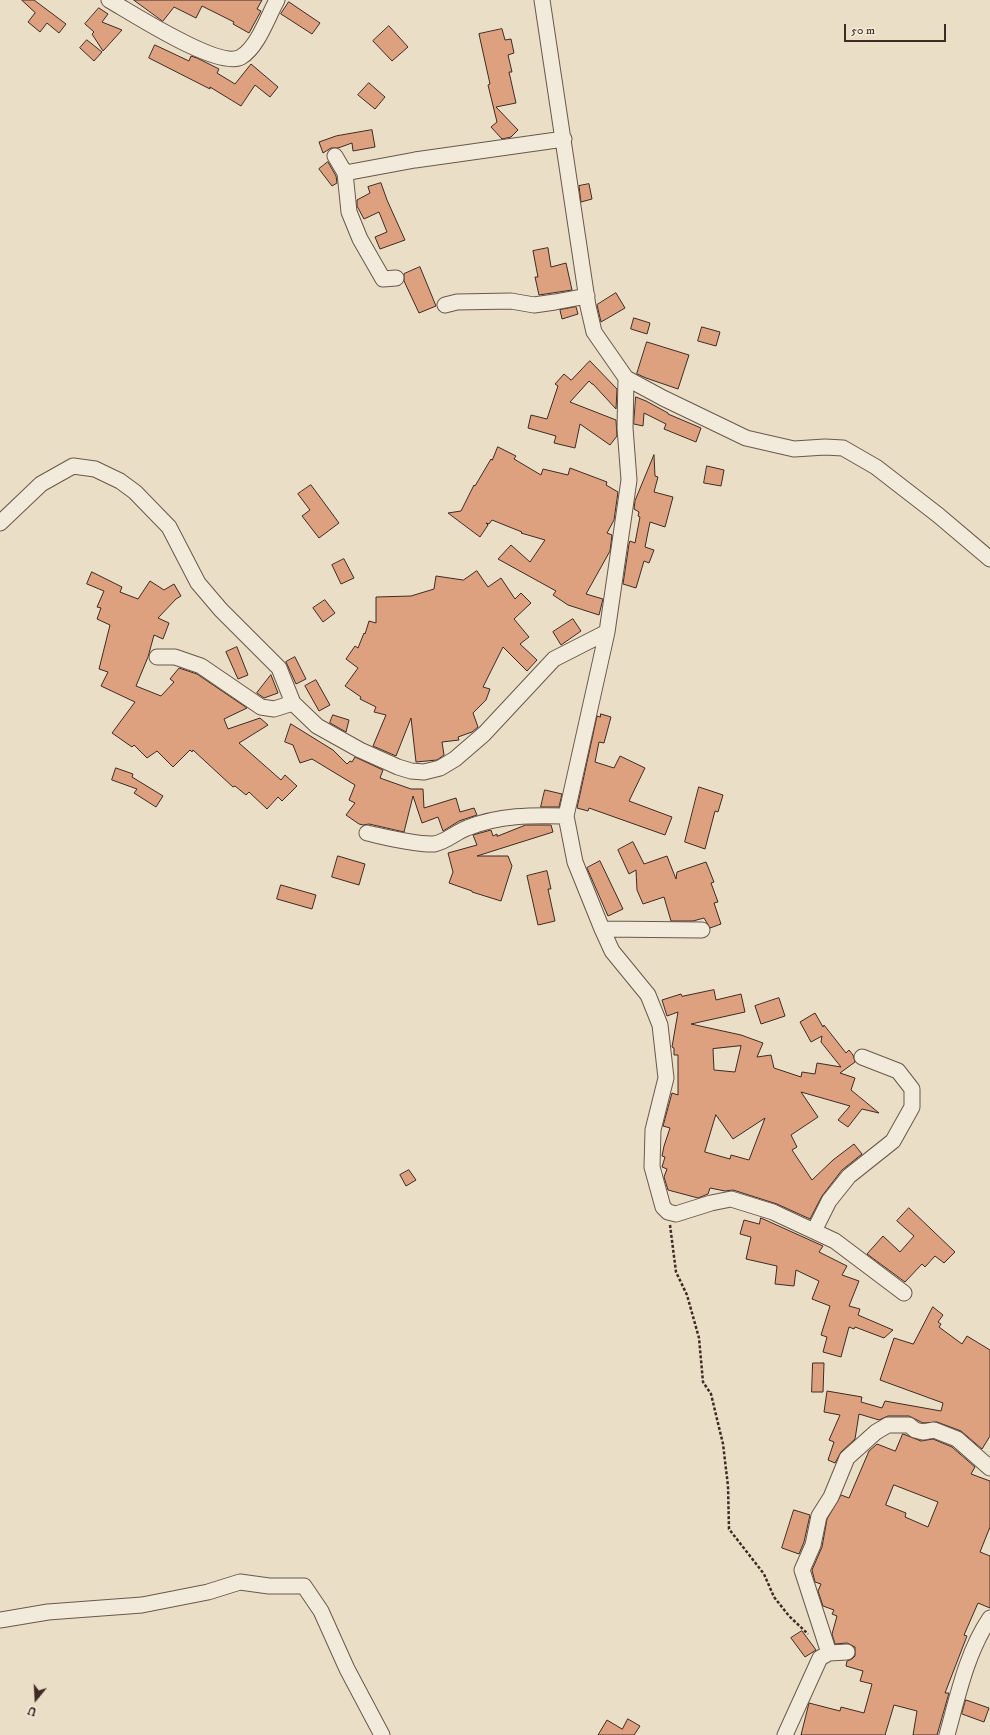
<!DOCTYPE html>
<style>
body{margin:0}
#map{position:relative;width:990px;height:1735px;overflow:hidden;background:#ebdec6;font-family:"IM FELL DW Pica",serif}
canvas{display:block}
.north{position:absolute;left:16px;top:1679px;width:40px;height:40px;-webkit-text-stroke:3px #f2eada;paint-order:stroke;rotate:198deg;font-size:11px;font-weight:700;line-height:16px;text-align:center;color:#3e2b24}
.north::after{content:'';display:block;margin:auto;width:14px;height:18px;background:#3e2b24;clip-path:polygon(50% 0,100% 100%,50% 72%,0 100%)}
.scale{position:absolute;left:844px;top:24px;width:102px;height:18px;box-sizing:border-box;border:2px solid #3e2b24;border-top:0;padding-left:5px;font-size:12px;line-height:14px;white-space:nowrap;color:#3e2b24;-webkit-text-stroke:3px #f2eada;paint-order:stroke}
</style>
<div id="map">
<canvas width="990" height="1735"></canvas>
<div class="north">U</div>
<div class="scale">50 m</div>
</div>
<script>
const context = document.querySelector('canvas').getContext('2d');
context.lineJoin = 'round';
function fill(path, color) { context.fillStyle = color; context.fill(path, 'evenodd'); }
function strokePath(path, color, width, dash) { context.strokeStyle = color; context.lineWidth = width; context.lineCap = dash ? 'butt' : 'round'; context.setLineDash(dash || []); context.stroke(path); }
const building = new Path2D(`
 M 22,0 L 34,0 L 66,24 L 59,33 L 47,23 L 40,32 L 28,22 L 35,13 Z
 M 134,0 L 262,0 L 257,9 L 261,11 L 249,33 L 233,24 L 234,22 L 202,6 L 196,18 L 174,7 L 163,21 Z
 M 289,2 L 320,23 L 312,34 L 281,14 Z
 M 99,8 L 108,14 L 102,22 L 122,30 L 103,51 L 92,34 L 94,32 L 85,24 Z
 M 389,26 L 408,47 L 392,61 L 373,41 Z
 M 502,29 L 505,40 L 511,39 L 514,53 L 508,55 L 512,72 L 509,72 L 516,103 L 496,107 L 518,130 L 511,137 L 502,139 L 491,127 L 497,122 L 488,85 L 490,84 L 479,34 Z
 M 87,40 L 102,52 L 94,61 L 80,48 Z
 M 155,45 L 189,61 L 191,56 L 197,58 L 219,69 L 217,73 L 235,84 L 251,64 L 278,87 L 270,97 L 255,85 L 241,106 L 210,87 L 210,89 L 149,58 Z
 M 369,83 L 385,97 L 375,109 L 358,95 Z
 M 372,130 L 375,147 L 353,151 L 352,143 L 338,148 L 331,148 L 323,153 L 319,142 L 336,136 Z
 M 328,162 L 336,176 L 337,183 L 332,186 L 319,169 Z
 M 381,183 L 387,200 L 405,240 L 380,249 L 375,237 L 387,232 L 379,212 L 364,219 L 357,206 L 357,200 L 370,193 L 368,187 Z
 M 589,184 L 592,199 L 581,202 L 579,186 Z
 M 548,248 L 551,267 L 566,263 L 572,290 L 539,295 L 535,277 L 538,277 L 533,251 Z
 M 420,267 L 436,306 L 419,313 L 404,281 L 404,274 Z
 M 616,293 L 625,308 L 601,322 L 597,305 Z
 M 576,307 L 578,314 L 562,319 L 560,310 Z
 M 634,318 L 650,323 L 647,334 L 631,329 Z
 M 702,327 L 720,332 L 716,346 L 698,341 Z
 M 647,342 L 689,355 L 678,389 L 646,378 L 637,374 Z
 M 590,361 L 617,389 L 616,409 L 593,384 L 592,384 L 589,381 L 570,402 L 616,420 L 617,436 L 610,445 L 580,424 L 575,448 L 554,443 L 556,436 L 528,428 L 531,415 L 547,419 L 558,386 L 555,384 L 564,374 L 571,380 Z
 M 636,397 L 646,401 L 668,413 L 668,414 L 701,428 L 696,442 L 664,429 L 666,424 L 644,413 L 643,426 L 634,424 Z
 M 498,447 L 516,456 L 514,459 L 541,475 L 543,469 L 568,475 L 570,468 L 607,482 L 606,485 L 618,492 L 614,520 L 607,533 L 612,535 L 610,551 L 586,594 L 603,599 L 599,615 L 568,605 L 553,595 L 556,591 L 498,559 L 511,545 L 530,562 L 545,540 L 521,533 L 522,532 L 492,520 L 489,524 L 486,523 L 488,525 L 480,537 L 448,513 L 461,511 L 474,485 L 475,486 L 491,459 L 492,460 Z
 M 654,455 L 655,476 L 658,477 L 654,492 L 673,497 L 665,527 L 650,522 L 645,547 L 654,550 L 649,563 L 644,561 L 636,588 L 623,584 L 629,544 L 630,541 L 635,543 L 640,517 L 638,516 L 639,512 L 634,509 L 635,501 Z
 M 707,466 L 724,470 L 721,486 L 704,483 Z
 M 311,485 L 339,523 L 319,538 L 302,516 L 310,510 L 298,494 Z
 M 344,559 L 354,578 L 341,584 L 332,565 Z
 M 477,571 L 488,587 L 501,578 L 515,599 L 521,593 L 531,603 L 514,619 L 529,637 L 520,644 L 537,660 L 527,671 L 503,647 L 483,687 L 490,689 L 486,700 L 473,713 L 478,727 L 472,732 L 458,737 L 459,740 L 442,742 L 444,755 L 437,760 L 416,762 L 411,718 L 396,756 L 373,746 L 386,715 L 374,712 L 376,707 L 360,699 L 361,697 L 345,686 L 358,668 L 346,659 L 355,646 L 358,648 L 364,633 L 365,634 L 369,621 L 376,623 L 376,597 L 411,596 L 434,589 L 436,576 L 463,580 Z
 M 92,572 L 122,587 L 120,592 L 138,599 L 150,581 L 164,590 L 174,584 L 181,596 L 176,599 L 158,618 L 169,623 L 163,639 L 154,635 L 148,657 L 136,686 L 161,696 L 174,682 L 170,679 L 179,668 L 197,674 L 247,708 L 224,719 L 228,729 L 260,718 L 268,725 L 239,743 L 281,780 L 285,775 L 297,786 L 282,801 L 278,797 L 267,809 L 249,792 L 246,795 L 235,786 L 233,787 L 193,750 L 192,752 L 190,750 L 173,767 L 157,751 L 147,758 L 134,745 L 132,747 L 112,733 L 135,702 L 101,686 L 108,672 L 99,669 L 110,625 L 97,619 L 101,608 L 97,607 L 104,591 L 87,584 Z
 M 325,600 L 335,613 L 323,622 L 313,608 Z
 M 573,619 L 581,631 L 561,645 L 553,632 Z
 M 237,647 L 248,675 L 238,679 L 226,652 Z
 M 295,657 L 306,679 L 296,684 L 286,662 Z
 M 271,675 L 278,693 L 264,698 L 257,693 Z
 M 316,680 L 330,705 L 319,711 L 305,686 Z
 M 601,714 L 611,717 L 604,743 L 599,742 L 595,762 L 614,768 L 620,756 L 645,768 L 629,801 L 672,817 L 665,835 L 589,808 L 588,811 L 577,808 L 597,716 L 600,717 Z
 M 333,715 L 349,720 L 346,732 L 330,723 Z
 M 291,724 L 333,750 L 347,764 L 350,761 L 352,762 L 355,757 L 383,770 L 380,778 L 411,789 L 423,789 L 424,808 L 456,798 L 460,812 L 474,808 L 477,815 L 459,821 L 443,831 L 438,817 L 422,823 L 413,796 L 404,832 L 369,824 L 363,825 L 359,824 L 346,815 L 355,803 L 349,800 L 355,785 L 312,759 L 300,763 L 293,745 L 285,742 Z
 M 116,768 L 133,774 L 132,777 L 163,796 L 156,807 L 134,793 L 137,789 L 112,780 Z
 M 699,787 L 723,795 L 718,812 L 715,811 L 705,849 L 685,842 Z
 M 545,790 L 562,794 L 559,807 L 541,807 Z
 M 526,825 L 551,825 L 553,832 L 477,856 L 508,856 L 512,866 L 501,901 L 472,892 L 472,891 L 449,883 L 453,872 L 448,853 L 477,845 L 473,835 L 491,830 L 493,836 L 497,834 L 497,836 Z
 M 633,842 L 644,864 L 667,856 L 676,879 L 677,872 L 706,862 L 714,882 L 711,883 L 718,902 L 714,903 L 721,924 L 710,928 L 704,918 L 693,921 L 671,921 L 664,897 L 643,904 L 637,890 L 636,870 L 629,874 L 618,850 Z
 M 338,856 L 365,864 L 359,885 L 332,877 Z
 M 600,861 L 623,909 L 608,916 L 587,868 Z
 M 547,871 L 551,889 L 548,889 L 555,921 L 538,925 L 527,876 Z
 M 281,885 L 316,895 L 312,909 L 277,899 Z
 M 714,990 L 716,1000 L 741,994 L 745,1012 L 691,1024 L 741,1035 L 763,1043 L 757,1057 L 771,1055 L 774,1068 L 801,1077 L 802,1072 L 815,1074 L 817,1063 L 841,1067 L 821,1042 L 822,1036 L 811,1042 L 800,1022 L 815,1013 L 823,1027 L 824,1025 L 846,1053 L 849,1050 L 853,1055 L 855,1062 L 840,1073 L 855,1078 L 851,1090 L 879,1113 L 862,1109 L 848,1127 L 838,1120 L 850,1106 L 801,1092 L 818,1117 L 791,1135 L 797,1147 L 792,1150 L 812,1180 L 833,1160 L 854,1144 L 862,1154 L 842,1170 L 822,1196 L 810,1219 L 777,1204 L 733,1190 L 725,1191 L 710,1188 L 708,1194 L 698,1198 L 668,1190 L 664,1177 L 667,1169 L 662,1167 L 665,1157 L 662,1156 L 664,1146 L 670,1128 L 663,1126 L 672,1093 L 678,1095 L 678,1055 L 674,1055 L 674,1048 L 672,1047 L 678,1012 L 667,1016 L 662,1000 L 681,994 L 682,996 ZM 741,1046 L 735,1072 L 714,1070 L 713,1049 ZM 716,1115 L 733,1139 L 765,1118 L 749,1160 L 731,1155 L 730,1159 L 705,1152 Z
 M 779,998 L 785,1016 L 761,1024 L 755,1006 Z
 M 409,1170 L 416,1180 L 406,1186 L 400,1175 Z
 M 909,1208 L 955,1252 L 944,1263 L 935,1256 L 925,1267 L 922,1264 L 905,1282 L 867,1254 L 883,1236 L 900,1252 L 914,1236 L 897,1221 Z
 M 761,1218 L 823,1246 L 819,1252 L 847,1266 L 842,1275 L 859,1281 L 849,1306 L 860,1309 L 858,1315 L 893,1330 L 884,1338 L 855,1327 L 854,1329 L 849,1327 L 841,1357 L 823,1352 L 827,1337 L 821,1335 L 830,1306 L 812,1299 L 819,1281 L 796,1270 L 794,1286 L 775,1284 L 777,1266 L 746,1259 L 751,1237 L 740,1234 L 744,1220 L 759,1224 Z
 M 933,1307 L 943,1315 L 938,1322 L 941,1324 L 939,1327 L 962,1344 L 967,1336 L 990,1350 L 990,1436 L 982,1449 L 961,1431 L 937,1422 L 923,1423 L 909,1416 L 888,1416 L 879,1420 L 859,1414 L 855,1439 L 841,1452 L 835,1463 L 828,1460 L 834,1442 L 829,1440 L 840,1415 L 824,1412 L 827,1391 L 862,1397 L 861,1402 L 882,1408 L 885,1401 L 941,1411 L 943,1403 L 880,1380 L 894,1338 L 913,1344 Z
 M 813,1363 L 824,1363 L 823,1392 L 812,1392 Z
 M 903,1434 L 921,1441 L 933,1439 L 952,1447 L 975,1467 L 971,1474 L 990,1481 L 990,1527 L 980,1552 L 990,1556 L 990,1608 L 978,1603 L 964,1635 L 967,1636 L 945,1693 L 949,1693 L 937,1735 L 913,1735 L 917,1711 L 894,1705 L 885,1735 L 801,1735 L 809,1703 L 840,1711 L 841,1707 L 864,1713 L 872,1684 L 860,1681 L 863,1671 L 846,1666 L 847,1661 L 852,1659 L 855,1656 L 855,1647 L 847,1643 L 835,1644 L 832,1634 L 837,1616 L 832,1614 L 834,1610 L 823,1606 L 818,1591 L 821,1584 L 815,1582 L 812,1570 L 822,1547 L 827,1519 L 841,1495 L 849,1498 L 869,1451 L 877,1444 L 895,1451 ZM 894,1485 L 938,1502 L 928,1527 L 905,1517 L 906,1513 L 886,1505 Z
 M 794,1510 L 810,1515 L 804,1542 L 799,1554 L 782,1548 Z
 M 802,1631 L 816,1650 L 805,1657 L 791,1638 Z
 M 966,1700 L 989,1708 L 984,1722 L 962,1714 Z
 M 628,1719 L 640,1726 L 634,1735 L 598,1735 L 607,1720 L 622,1729 Z`);
fill(building, '#dda17f');
strokePath(building, '#3e2b24', 1);
const minor = new Path2D(`
 M 109,0 C 132,13 219,70 241,57 C 258,47 268,16 277,0
 M 542,0 L 588,306 L 594,332 L 626,378 L 663,398 L 746,438 L 794,449 L 825,447 L 843,448 L 876,467 L 938,515 L 990,559
 M 335,156 L 345,173 L 349,212 L 360,239 L 383,279 L 396,278
 M 345,173 L 415,160 L 564,139
 M 445,305 L 457,302 L 511,301 L 534,305 L 555,302 L 587,296
 M 0,523 L 41,484 L 73,466 L 95,469 L 120,481 L 135,492 L 169,527 L 198,583 L 221,610 L 279,668 L 293,703 L 317,726 L 360,750 L 398,767 L 411,771 L 424,772 L 440,768 L 455,759 L 484,734 L 554,659 L 607,632 L 629,480 L 625,428 L 626,378
 M 607,632 L 566,816 L 575,862 L 602,929 L 612,951 L 648,995 L 660,1025 L 666,1078 L 653,1130 L 652,1167 L 663,1207 L 668,1212 L 676,1214 L 711,1203 L 731,1199 L 773,1212 L 835,1241 L 904,1293
 M 157,657 L 175,657 L 201,666 L 261,707 L 274,709 L 293,703
 M 367,833 C 385,837 415,845 434,844 C 446,842 456,832 467,828 C 499,815 532,815 566,816
 M 602,929 L 702,930
 M 814,1231 L 829,1201 L 849,1176 L 893,1141 L 912,1107 L 912,1089 L 898,1071 L 862,1057
 M 0,1620 L 48,1612 L 142,1605 L 208,1592 L 240,1582 L 269,1586 L 304,1586 L 321,1611 L 347,1669 L 382,1735
 M 829,1653 L 802,1570 L 813,1545 L 819,1516 L 831,1497 L 847,1458 L 876,1432 L 888,1425 L 909,1425 L 915,1430 L 923,1432 L 934,1430 L 957,1439 L 990,1468
 M 785,1735 L 820,1658 L 829,1653 L 847,1652
 M 947,1735 C 958,1695 967,1652 990,1618`);
strokePath(minor, '#69584c', 17);
strokePath(new Path2D(`
 M 670,1225 L 676,1272 L 687,1295 L 699,1338 L 703,1382 L 711,1394 L 723,1444 L 728,1486 L 729,1529 L 764,1574 L 774,1597 L 789,1616 L 808,1634`), '#3e2b24', 2.5, [3, 2]);
strokePath(minor, '#f2eada', 15);
</script>
